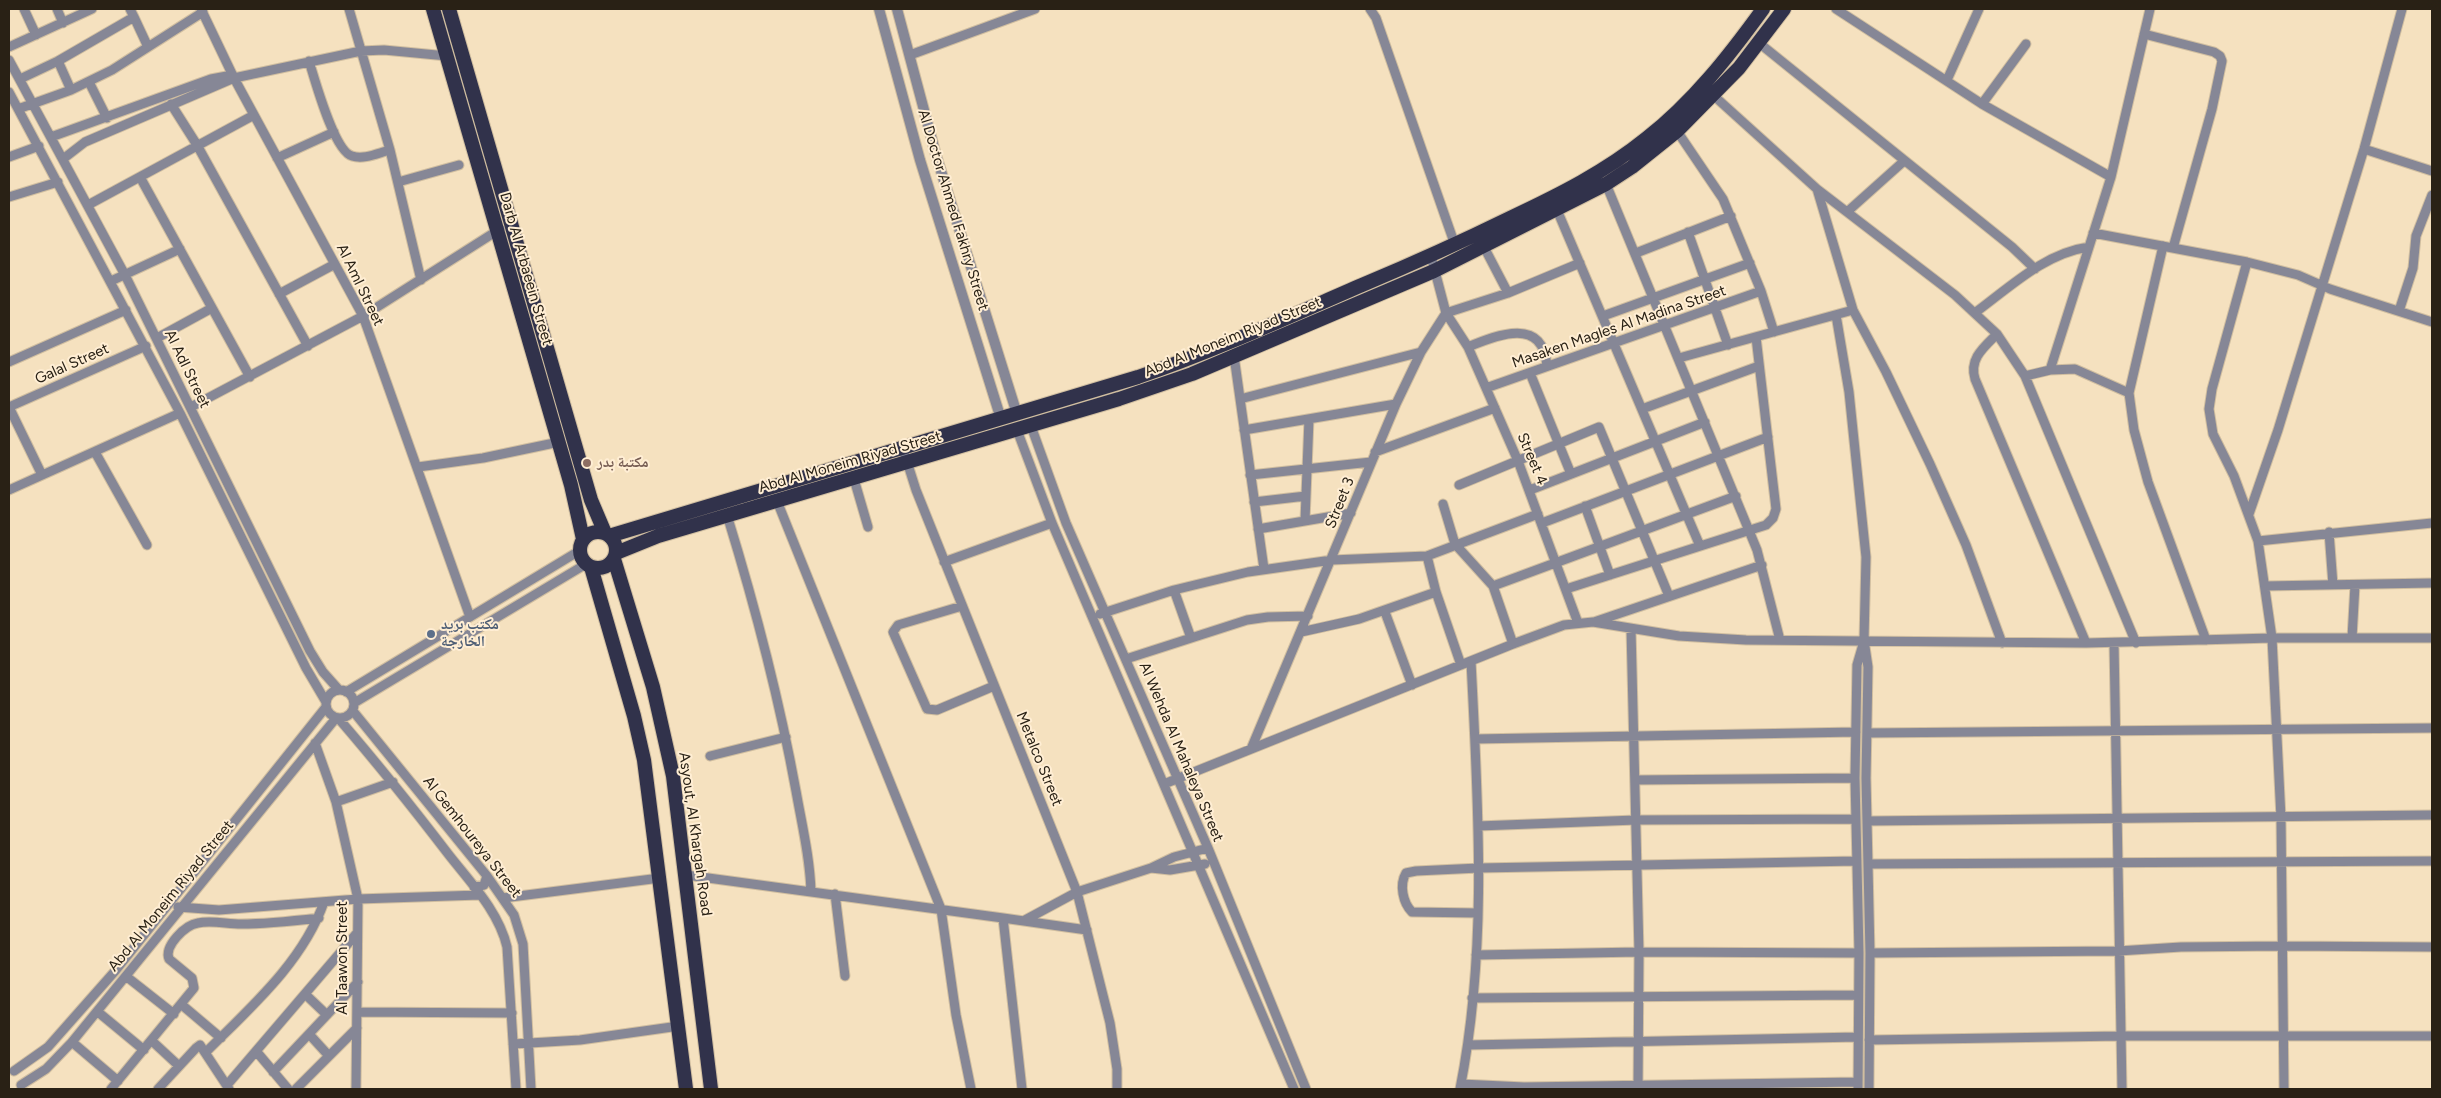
<!DOCTYPE html>
<meta charset="utf-8">
<style>
body{margin:0}
#map{position:relative;width:2441px;height:1098px;overflow:hidden;background:#f5e1bf;font-family:Figtree,sans-serif}
canvas{display:block}
.frame{position:absolute;inset:0;border:10px solid #292115;pointer-events:none}
</style>
<div id="map">
<canvas width="2441" height="1098"></canvas>
<div class="frame"></div>
</div>
<script>
const context = document.querySelector('canvas').getContext('2d');
context.lineJoin = 'round';
function strokePath(path, color, width, dash) { context.strokeStyle = color; context.lineWidth = width; context.lineCap = dash ? 'butt' : 'round'; context.setLineDash(dash || []); context.stroke(path); }
function write(font, color, halo, rows, align = 'center') {
  context.font = font + ' Figtree,"Noto Naskh Arabic",sans-serif'; context.lineWidth = 4; context.setLineDash([]); context.textBaseline = 'middle'; context.strokeStyle = halo; context.fillStyle = color; for (const [text, x, y, turn = 0] of rows) {
    context.save(); context.translate(x, y); context.rotate((+turn || 0) * Math.PI / 180); context.textAlign = isNaN(turn) ? turn : align; if (halo) context.strokeText(text, 0, 0); context.fillText(text, 0, 0); context.restore();
  }
}
const minor = new Path2D(`
 M 24,9 L 36,35
 M 57,9 L 63,23
 M 201,9 L 234,78 L 363,316 L 470,617
 M 349,9 L 390,150 L 421,280
 M 1370,9 L 1376,18 L 1455,245
 M 1836,9 L 1982,104 L 2111,177
 M 134,17 L 148,47
 M 2144,34 L 2214,52 L 2220,56 L 2222,61 L 2212,109 L 2173,248
 M 1759,43 L 2012,247 L 2035,269
 M 9,47 L 92,9
 M 910,55 L 1035,9
 M 9,60 L 125,275 L 310,651 L 323,672 L 339,690
 M 58,61 L 71,90
 M 309,61 C 315,80 334,151 352,156 C 364,160 378,153 390,150
 M 20,79 L 58,61 L 134,17 L 130,9
 M 1947,80 L 1979,9
 M 89,82 L 107,118
 M 9,92 L 180,413 L 306,668 L 326,702
 M 1713,95 L 1817,189 L 1955,295 L 1997,334 L 2025,376 L 2136,643
 M 171,104 L 197,145 L 308,346
 M 1982,104 L 2026,44
 M 18,109 L 71,90 L 112,70 L 203,12
 M 1677,131 L 1723,199 L 1761,291 L 1774,332
 M 51,137 L 211,79 L 227,76 L 234,78
 M 2364,149 L 2432,171
 M 9,157 L 39,146
 M 277,158 L 334,132
 M 63,159 L 85,142 L 234,78 L 361,51 L 384,50 L 447,56
 M 140,177 L 250,377
 M 398,182 L 459,165
 M 1606,184 L 1757,550 L 1780,640
 M 1817,189 L 1853,310 L 1886,372 L 1930,464 L 1966,545 L 2002,643
 M 9,197 L 58,182
 M 88,205 L 254,115
 M 1557,210 L 1700,546
 M 1847,212 L 1904,161
 M 1688,232 L 1728,345
 M 2093,233 L 2247,262 L 2298,275 L 2330,289 L 2432,322
 M 1484,247 L 1508,293
 M 1636,253 L 1731,216
 M 2247,262 L 2212,389 L 2209,409 L 2213,434 L 2234,476 L 2258,541 L 2272,638 L 2281,818 L 2284,1089
 M 111,281 L 180,249
 M 279,294 L 335,264
 M 2399,311 L 2413,268 L 2416,236 L 2432,195
 M 1976,312 C 2010,287 2045,253 2089,247 L 2111,177 L 2150,9
 M 1836,315 L 1849,392 L 1866,557 L 1864,640 L 1868,667 L 1866,778 L 1870,953 L 1869,1089
 M 1603,316 L 1750,263
 M 1997,334 C 1983,348 1969,359 1975,379 L 2086,643
 M 157,338 L 212,308
 M 1468,347 C 1499,334 1543,317 1547,366
 M 1234,356 L 1264,569
 M 1679,358 L 1853,310
 M 9,362 L 126,310
 M 2050,370 L 2089,247
 M 1530,373 L 1571,474
 M 2025,376 L 2050,370 L 2075,369 L 2129,393 L 2134,430 L 2148,482 L 2206,640
 M 1486,388 L 1761,291
 M 2129,393 L 2163,246
 M 1240,399 L 1421,352
 M 9,407 L 146,346
 M 9,407 L 42,475
 M 191,407 L 363,316 L 500,229
 M 1642,409 L 1759,366
 M 1031,426 L 1066,523 L 1208,848 L 1306,1089
 M 1017,430 L 1052,523 L 1294,1089
 M 1244,430 L 1396,404
 M 903,449 L 916,490 L 1077,892 L 1110,1023 L 1117,1069 L 1117,1089
 M 95,452 L 147,545
 M 1375,452 L 1495,408
 M 418,467 L 483,458 L 559,442
 M 1250,475 L 1371,462
 M 854,479 L 868,527
 M 1459,485 L 1599,427 L 1669,596
 M 9,490 L 180,413
 M 1530,490 L 1705,422
 M 777,501 L 941,909 L 956,1015 L 971,1089
 M 1254,502 L 1306,496
 M 1443,504 L 1455,544 L 1493,586 L 1513,644
 M 1585,506 L 1610,575
 M 2249,514 L 2278,430 L 2364,149 L 2402,9
 M 727,515 C 755,606 779,698 796,791 C 802,825 810,858 811,892
 M 1305,521 L 1309,419
 M 1542,523 L 1768,437
 M 1258,529 L 1351,513
 M 2329,532 L 2333,585
 M 2258,541 L 2432,523
 M 1427,556 L 1436,592 L 1461,665
 M 944,562 L 1052,523
 M 1493,586 L 1736,496
 M 2265,586 L 2432,583
 M 1566,589 L 1766,525 L 1773,518 L 1776,509 L 1756,337
 M 1174,590 L 1191,638
 M 962,606 L 898,625 L 893,632 L 927,709 L 937,710 L 994,686
 M 1385,612 L 1412,685
 M 1100,614 L 1174,590 L 1248,572 L 1332,560 L 1427,556 L 1538,514
 M 1594,622 L 1762,565
 M 1578,623 L 1518,461 L 1468,347 L 1446,313 L 1508,293 L 1580,263
 M 1631,629 L 1639,952 L 1638,1089
 M 1301,632 L 1359,619 L 1436,592
 M 2352,638 L 2355,585
 M 2114,643 L 2122,1089
 M 1126,659 L 1247,620 L 1268,617 L 1308,616
 M326 704a14 14 0 1 1 28 0a14 14 0 1 1-28 0Z
 M 346,692 L 579,551
 M 354,703 L 586,564
 M 353,711 L 487,876 L 514,915 L 523,944 L 531,1089
 M 339,719 C 377,763 413,808 449,855 C 471,883 499,912 507,947 L 516,1089
 M 1867,733 L 2432,728
 M 1475,739 L 1856,732
 M 315,743 L 336,802 L 358,899 L 356,1089
 M 1251,749 L 1396,404 L 1421,352 L 1446,313 L 1431,256
 M 710,756 L 786,737
 M 1636,780 L 1855,778
 M 1164,784 L 1513,644 L 1564,625 L 1593,622 L 1679,636 L 1746,640 L 2086,643 L 2272,638 L 2432,638
 M 336,802 L 393,782
 M 1867,821 L 2432,815
 M 1478,826 L 1636,820 L 1856,819
 M 1869,864 L 2432,861
 M 1151,868 L 1170,870 L 1205,864
 M 686,875 L 1003,918
 M 474,887 L 484,885 L 487,876
 M 835,894 L 845,976
 M 503,898 L 660,878
 M 178,907 L 219,910 L 358,899 L 480,895
 M 1477,913 L 1412,912 C 1403,903 1399,885 1406,873 L 1416,871 L 1479,868 L 1857,861
 M 1025,920 L 1077,892 L 1151,868 L 1174,857 L 1208,848
 M 1870,953 L 2118,951 L 2181,947 L 2282,946 L 2432,947
 M 1476,955 L 1639,952 L 1859,953
 M 127,977 L 174,1014
 M 305,994 L 327,1015
 M 1472,998 L 1858,995
 M 182,1005 L 221,1038
 M 98,1012 L 144,1050
 M 357,1012 L 512,1013
 M 309,1034 L 329,1056
 M 1869,1040 L 2121,1036 L 2432,1036
 M 152,1041 L 179,1066
 M 72,1042 L 118,1081
 M 513,1044 L 580,1040 L 679,1026
 M 1468,1045 L 1858,1037
 M 256,1051 L 288,1089
 M 206,1052 C 250,1008 303,962 324,902
 M 14,1071 L 48,1047 L 116,970 L 326,707
 M 273,1072 L 358,982
 M 1461,1084 L 1524,1087 L 1526,1089
 M 21,1085 L 46,1069 L 72,1042 L 336,718
 M 227,1085 L 357,933
 M 1524,1087 L 1858,1082
 M 111,1089 L 194,988 L 192,978 L 169,959 C 164,946 185,925 198,923 C 211,920 227,924 241,924 C 267,924 293,921 319,918
 M 158,1089 L 196,1048 L 200,1045 L 229,1089
 M 296,1089 L 357,1028
 M 1022,1089 L 1003,918 L 1087,930
 M 1460,1089 C 1488,948 1478,804 1471,661
 M 1858,1089 L 1859,953 L 1855,778 L 1857,665 L 1864,641`);
const tertiary = new Path2D(`
 M 879,9 L 920,160 L 1001,419
 M 897,9 L 936,155 L 1017,414`);
const trunk = new Path2D(`
 M 433,9 L 571,485 L 583,539
 M 449,9 L 591,500 L 605,533
 M580 550a18 18 0 1 1 36 0a18 18 0 1 1-36 0Z
 M 609,536 L 1138,377 C 1214,351 1288,317 1362,285 C 1412,264 1461,242 1510,218 C 1559,195 1605,172 1647,138 C 1693,102 1729,56 1763,9
 M 616,553 L 658,536 L 1119,399 L 1192,374 L 1434,271 L 1606,184 L 1632,167 L 1677,131 L 1739,68 L 1784,9
 M 614,559 L 653,687 L 673,776 L 711,1089
 M 591,567 L 634,716 L 644,760 L 686,1089`);
strokePath(minor, '#d0bea0', 11);
strokePath(tertiary, '#d0bea0', 12);
strokePath(trunk, '#d0bea0', 16);
strokePath(minor, '#868796', 9);
strokePath(tertiary, '#868796', 10);
strokePath(trunk, '#31324b', 14);
for (const [x, y, r, color] of [
 [587,463,5,"#8d6e63"],
 [431,634,5,"#5c6f8a"]
]) { const dot = new Path2D(); dot.arc(x, y, r, 0, 2 * Math.PI); context.fillStyle = color; context.fill(dot); strokePath(dot, '#ffeed4', 2); }
write('15px', '#292115', '#ffeed4', [
 ["Al Doctor Ahmed Fakhry Street",953,210,73],
 ["Darb Al Arbaeein Street",526,269,74],
 ["Al Aml Street",360,285,64],
 ["Masaken Magles Al Madina Street",1619,327,-19],
 ["Abd Al Moneim Riyad Street",1233,337,-22],
 ["Galal Street",72,364,-24],
 ["Al Adl Street",187,369,64],
 ["Street 4",1532,459,67],
 ["Abd Al Moneim Riyad Street",850,462,-16],
 ["Street 3",1340,503,-68],
 ["Al Wehda Al Mahaleya Street",1181,752,67],
 ["Metalco Street",1039,759,68],
 ["Asyout, Al Khargah Road",695,834,82],
 ["Al Gemhoureya Street",472,837,52],
 ["Abd Al Moneim Riyad Street",171,896,-51],
 ["Al Taawon Street",343,958,-90]
]);
write('bold 15px', '#785e54', '#ffeed4', [
 ["مكتبة بدر",597,463]
], 'left');
write('bold 15px', '#4e5e75', '#ffeed4', [
 ["مكتب بريد",441,625],
 ["الخارجة",441,642]
], 'left');
</script>
